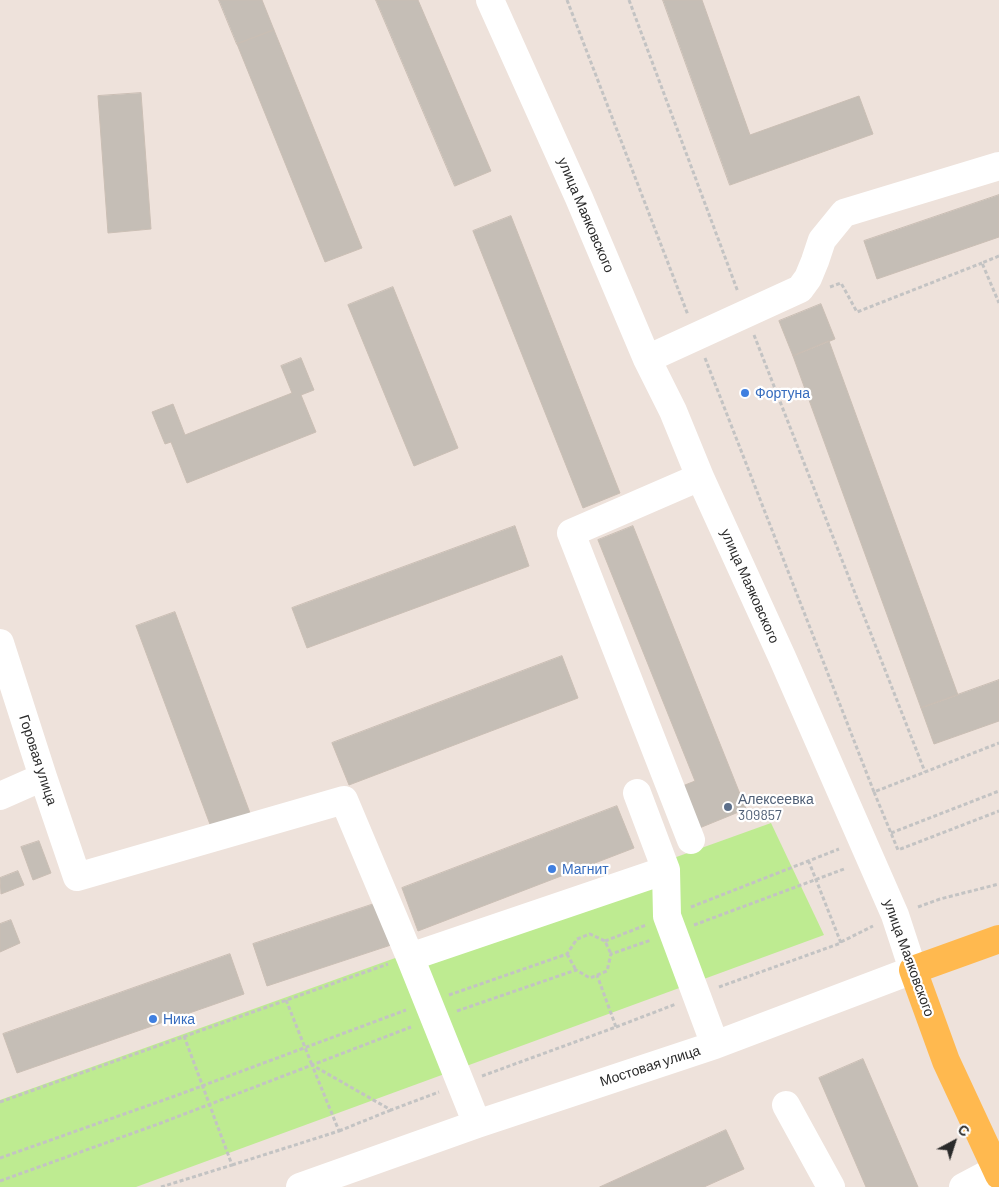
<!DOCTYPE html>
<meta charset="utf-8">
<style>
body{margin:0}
#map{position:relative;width:999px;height:1187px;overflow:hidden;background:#eee2db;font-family:Barlow,sans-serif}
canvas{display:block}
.north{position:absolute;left:929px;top:1117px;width:50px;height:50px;-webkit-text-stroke:4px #fff;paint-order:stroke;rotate:40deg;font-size:14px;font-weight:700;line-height:20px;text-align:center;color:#2a2a2a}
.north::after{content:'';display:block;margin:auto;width:18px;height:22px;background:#2a2a2a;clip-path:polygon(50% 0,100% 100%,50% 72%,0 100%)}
</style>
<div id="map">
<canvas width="999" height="1187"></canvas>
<div class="north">С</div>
</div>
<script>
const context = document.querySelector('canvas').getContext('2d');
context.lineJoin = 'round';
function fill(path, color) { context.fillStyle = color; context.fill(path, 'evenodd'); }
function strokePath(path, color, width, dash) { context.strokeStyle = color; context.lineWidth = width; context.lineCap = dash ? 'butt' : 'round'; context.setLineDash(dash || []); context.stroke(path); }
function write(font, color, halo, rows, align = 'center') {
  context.font = font + ' Barlow,sans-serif'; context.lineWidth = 4.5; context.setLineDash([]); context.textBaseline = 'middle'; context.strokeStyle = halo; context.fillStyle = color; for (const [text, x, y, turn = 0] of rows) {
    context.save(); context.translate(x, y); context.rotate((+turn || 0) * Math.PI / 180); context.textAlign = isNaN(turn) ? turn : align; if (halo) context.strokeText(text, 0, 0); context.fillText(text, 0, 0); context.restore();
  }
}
fill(new Path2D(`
 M 771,823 L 824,935 L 136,1187 L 0,1187 L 0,1100 Z`), '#beeb91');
const building = new Path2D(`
 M 219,0 L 262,0 L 274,30 L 237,44 Z
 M 376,0 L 418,0 L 491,171 L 455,186 Z
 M 663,0 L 702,0 L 750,135 L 859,96 L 873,134 L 730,185 Z
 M 274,30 L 362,248 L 325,262 L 237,44 Z
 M 141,93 L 151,229 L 108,233 L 98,96 Z
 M 999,195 L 999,237 L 877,279 L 864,241 Z
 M 511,216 L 620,493 L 583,508 L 473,231 Z
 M 393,287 L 458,448 L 414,466 L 348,305 Z
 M 821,304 L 835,339 L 793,356 L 779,321 Z
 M 829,341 L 958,695 L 921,708 L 793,356 Z
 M 301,358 L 314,390 L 301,395 L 316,432 L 187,483 L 171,442 L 165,444 L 152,412 L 173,404 L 185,435 L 292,393 L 281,366 Z
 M 515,526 L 529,566 L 307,648 L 292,608 Z
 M 633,526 L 746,809 L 697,829 L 680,787 L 695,781 L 598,540 Z
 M 175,612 L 250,813 L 211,827 L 136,626 Z
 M 562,656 L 578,698 L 349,785 L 332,743 Z
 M 999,680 L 999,721 L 934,744 L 921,708 Z
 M 617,806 L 634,848 L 418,931 L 402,888 Z
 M 39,841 L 51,873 L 33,880 L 21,847 Z
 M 18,871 L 24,885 L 1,894 L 0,878 Z
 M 377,903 L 391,945 L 267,986 L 253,944 Z
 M 11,920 L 20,943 L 0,952 L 0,924 Z
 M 230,954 L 244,994 L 17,1073 L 3,1034 Z
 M 863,1059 L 918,1187 L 866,1187 L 819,1078 Z
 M 726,1130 L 744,1169 L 704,1187 L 600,1187 Z`);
fill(building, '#c5beb6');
strokePath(building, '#cabeb4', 1);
strokePath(new Path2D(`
 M 567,0 L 688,315
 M 629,0 L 738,292
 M 999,256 L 982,263 L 999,303
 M 830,287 L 841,283 L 857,312 L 982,263
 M 754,335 L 925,772
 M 705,358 L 874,792 L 999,743
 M 874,792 L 898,850 L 999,811
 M 891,833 L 999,791
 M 691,907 L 839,849
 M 918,907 L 940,899 L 999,884
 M 694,925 L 844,869
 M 605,941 L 646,925
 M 841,942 L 873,926
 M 567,954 L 576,970
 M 719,987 L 841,943 L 809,862
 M 449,995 L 567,954 L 577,939 L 590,934 L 605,941 L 611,954
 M 286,1000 L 312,1065
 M 457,1011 L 576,970 L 590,978 L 607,971 L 611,954 L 651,940
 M 616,1027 L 676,1004
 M 482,1076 L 616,1027 L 597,975
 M 0,1102 L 388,964
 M 339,1131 L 391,1110
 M 0,1158 L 175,1096 L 406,1010
 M 232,1165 L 339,1131 L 312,1065 L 391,1110 L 439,1092
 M 0,1181 L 161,1123 L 411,1027
 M 161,1187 L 232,1165 L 184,1036`), '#c3c3c3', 3, [4, 2.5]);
strokePath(new Path2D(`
 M 647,359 L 800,289 L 808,278 L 815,261 L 822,240 L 844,213 L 999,166
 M 0,643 L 43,777 L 77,877 L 344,800 L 410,957 L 477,1124
 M 637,793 L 666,870 L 667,916 L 715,1045
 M 0,796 L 43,777
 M 691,840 L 571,533 L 700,477
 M 410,957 L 666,870
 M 786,1105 L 831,1187
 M 300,1187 L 477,1124 L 715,1045 L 913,970 L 895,915 L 782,657 L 700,477 L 673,411 L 647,359 L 579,198 L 490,0
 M 963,1187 L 997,1169`), '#fff', 28);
strokePath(new Path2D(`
 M 999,939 L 913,970 L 946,1061 L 999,1175`), '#ffb94f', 28);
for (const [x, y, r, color] of [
 [745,393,5,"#3f7fe0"],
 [728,807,5,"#5c6f8a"],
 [552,869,5,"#3f7fe0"],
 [153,1019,5,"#3f7fe0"]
]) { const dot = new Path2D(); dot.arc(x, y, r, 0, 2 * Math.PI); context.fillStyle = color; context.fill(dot); strokePath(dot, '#fff', 2); }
write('14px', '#2a2a2a', '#fff', [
 ["улица Маяковского",586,215,67],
 ["улица Маяковского",750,586,66],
 ["Горовая улица",38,760,72],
 ["улица Маяковского",909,958,70],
 ["Мостовая улица",650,1066,-18]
]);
write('14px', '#366cbe', '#fff', [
 ["Фортуна",755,393],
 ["Магнит",562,869],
 ["Ника",163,1019]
], 'left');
write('14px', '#4e5e75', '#fff', [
 ["Алексеевка",738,799],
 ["309857",738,815]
], 'left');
</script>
